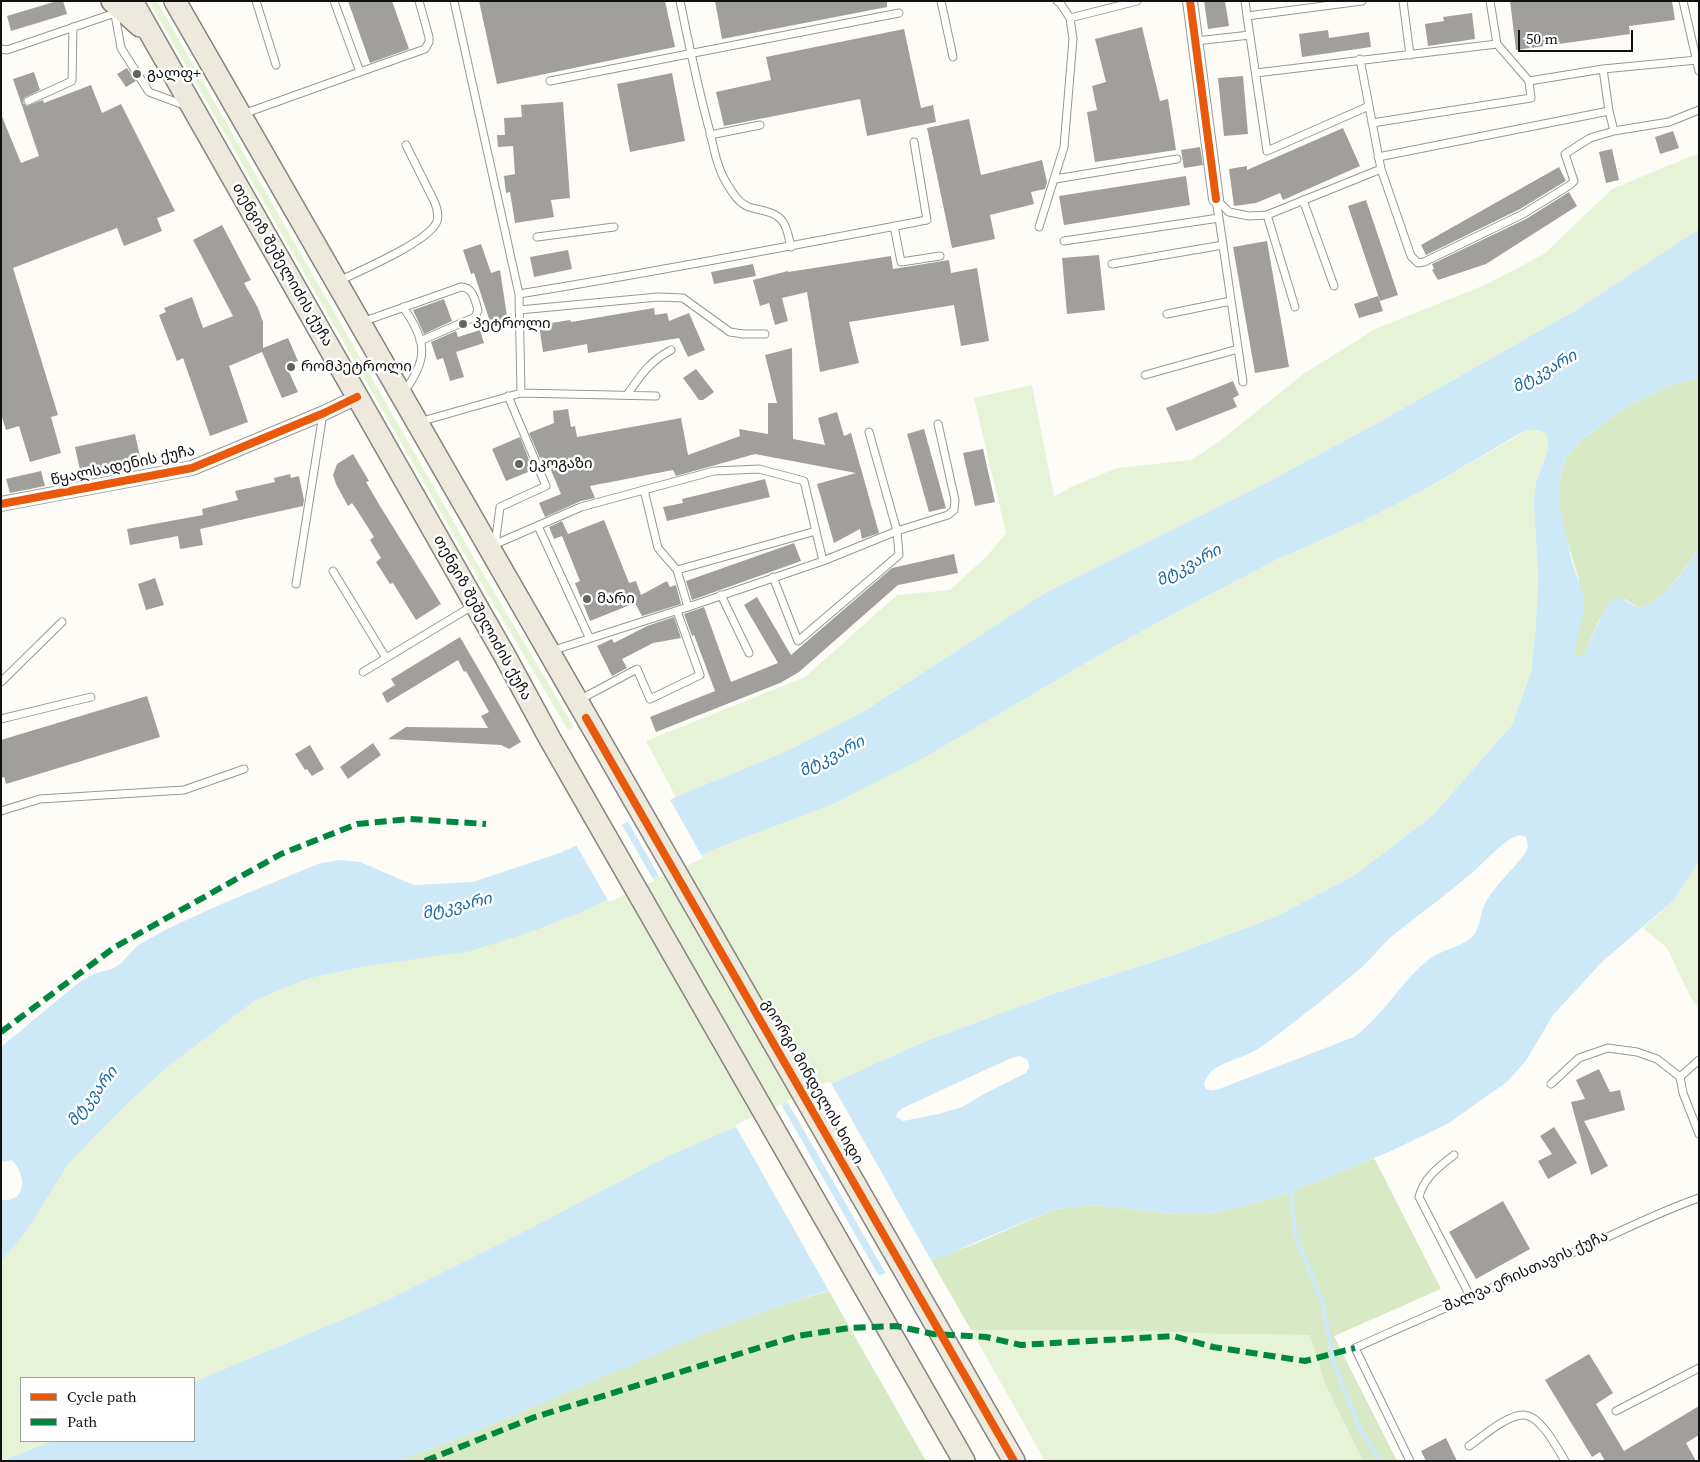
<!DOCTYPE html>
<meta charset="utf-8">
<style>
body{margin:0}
#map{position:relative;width:1700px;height:1462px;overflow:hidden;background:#fdfcf7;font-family:"Source Serif 4",serif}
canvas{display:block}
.frame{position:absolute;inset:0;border:2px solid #111;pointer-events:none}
.legend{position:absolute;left:20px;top:1377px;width:175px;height:65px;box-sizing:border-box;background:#fff;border:1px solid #a0a0a0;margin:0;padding:6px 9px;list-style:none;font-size:15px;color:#111}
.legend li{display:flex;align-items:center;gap:10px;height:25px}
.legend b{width:25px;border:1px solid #a0a0a0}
.scale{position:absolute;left:1518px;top:30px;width:115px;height:22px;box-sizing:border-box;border:2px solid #111;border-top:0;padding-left:6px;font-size:15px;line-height:18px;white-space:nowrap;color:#111;-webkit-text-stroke:4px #fff;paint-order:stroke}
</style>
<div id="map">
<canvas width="1700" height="1462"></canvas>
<div class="frame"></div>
<ul class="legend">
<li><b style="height:6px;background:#e8590c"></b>Cycle path</li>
<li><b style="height:6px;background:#00873e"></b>Path</li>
</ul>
<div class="scale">50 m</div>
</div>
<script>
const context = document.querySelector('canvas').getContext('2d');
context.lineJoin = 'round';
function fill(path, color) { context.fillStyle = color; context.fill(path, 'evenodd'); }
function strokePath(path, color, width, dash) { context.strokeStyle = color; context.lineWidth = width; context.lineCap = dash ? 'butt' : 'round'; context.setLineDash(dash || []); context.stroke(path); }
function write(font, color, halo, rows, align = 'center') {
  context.font = font + ' "Source Serif 4","Noto Sans Georgian",serif'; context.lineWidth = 5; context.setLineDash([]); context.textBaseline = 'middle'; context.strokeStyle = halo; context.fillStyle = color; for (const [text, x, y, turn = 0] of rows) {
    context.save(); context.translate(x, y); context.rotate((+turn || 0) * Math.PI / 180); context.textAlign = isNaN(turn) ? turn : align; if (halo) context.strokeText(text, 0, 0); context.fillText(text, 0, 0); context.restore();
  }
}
fill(new Path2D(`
 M 149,1 L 157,1 L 481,570 L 574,727 L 568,730 L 476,574 Z
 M 1699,153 L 1699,229 L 1576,310 L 1381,421 L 1268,482 L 1045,593 L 866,710 L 789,750 L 676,797 L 646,741 L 805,677 L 897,595 L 950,590 L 988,555 L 1006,533 L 974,398 L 1032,385 L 1054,497 L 1071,487 L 1117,468 L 1191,460 L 1220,441 L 1302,375 L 1375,329 L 1487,284 L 1544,254 L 1612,189 Z
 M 1528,430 L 1538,430 L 1545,433 L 1548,440 L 1548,449 L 1536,483 L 1534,504 L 1538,579 L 1536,623 L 1531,672 L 1512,725 L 1433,815 L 1355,875 L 1275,917 L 1174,955 L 1056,993 L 921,1043 L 731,1129 L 668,1156 L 525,1231 L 379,1304 L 194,1382 L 194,1378 L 21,1378 L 21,1441 L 53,1441 L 1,1461 L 1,1261 L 26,1232 L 67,1166 L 97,1134 L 128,1103 L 170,1065 L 256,1000 L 310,978 L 536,930 L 584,911 L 717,848 L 929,755 L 1120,643 L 1205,597 L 1278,559 L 1355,525 L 1420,492 Z
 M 1699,861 L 1699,1010 L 1689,994 L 1667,948 L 1643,928 L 1674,900 Z
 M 971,1330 L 1119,1330 L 1217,1334 L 1311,1335 L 1325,1384 L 1363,1461 L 1045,1461 Z`), '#e7f3d7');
fill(new Path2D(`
 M 1699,378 L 1699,546 C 1692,560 1657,611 1639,607 C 1634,606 1629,601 1624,599 L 1600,618 L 1585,653 L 1583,656 L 1577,657 L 1574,652 L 1579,580 L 1564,531 L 1559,504 L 1559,481 L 1566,457 L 1582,439 L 1628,406 L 1669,386 Z
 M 1374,1158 L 1441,1289 L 1334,1336 L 1397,1461 L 1363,1461 L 1325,1384 L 1310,1335 L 1217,1334 L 1119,1330 L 971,1330 L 931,1260 L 977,1243 L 1055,1209 L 1095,1205 L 1175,1214 L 1208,1214 L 1244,1206 L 1286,1194 Z
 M 829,1291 L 926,1461 L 398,1461 L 475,1432 L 697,1336 L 784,1304 Z`), '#d8eac5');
fill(new Path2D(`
 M 1699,229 L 1699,378 L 1669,386 L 1628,406 L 1582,439 L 1566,457 L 1559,481 L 1559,504 L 1571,558 L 1583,595 L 1584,611 L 1574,652 L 1577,657 L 1583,656 L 1585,653 L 1606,606 C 1623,589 1624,605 1640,607 C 1658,609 1692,561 1699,546 L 1699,861 L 1674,900 L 1603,961 L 1553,1015 L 1527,1059 L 1508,1081 L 1449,1123 L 1391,1151 L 1286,1194 L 1244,1206 L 1208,1214 L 1175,1214 L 1095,1205 L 1055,1209 L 943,1256 L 784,1304 L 698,1336 L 475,1432 L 398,1461 L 1,1461 L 53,1441 L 194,1441 L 194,1382 L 379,1304 L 525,1231 L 668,1156 L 731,1129 L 921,1043 L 1056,993 L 1174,955 L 1275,917 L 1355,875 L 1433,815 L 1512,725 L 1531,672 L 1536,623 L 1538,579 L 1534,504 L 1536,483 L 1548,449 L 1548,440 L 1545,433 L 1538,430 L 1528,430 L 1519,434 L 1420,492 L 1355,525 L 1278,559 L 1205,597 L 1120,643 L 929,755 L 835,803 L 717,848 L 584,911 L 536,930 L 471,951 L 367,966 L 310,978 L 256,1000 L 170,1065 L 128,1103 L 97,1134 L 67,1166 L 26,1232 L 1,1261 L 1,1200 C 28,1203 26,1174 12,1160 L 1,1162 L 1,1047 L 77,984 L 93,974 L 112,969 L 120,964 L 138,945 L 171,927 L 226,902 L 318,864 L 338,860 L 360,862 L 414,885 L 473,882 L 560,853 L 623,824 L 676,797 L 789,750 L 866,710 L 1045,593 L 1268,482 L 1381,421 L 1576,310 ZM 1521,835 L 1526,837 L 1528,846 L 1526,852 C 1514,869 1492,888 1484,906 C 1480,915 1480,927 1474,935 C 1462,948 1442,949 1428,960 C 1400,983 1383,1016 1354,1037 L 1219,1089 C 1212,1091 1208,1092 1204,1086 C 1207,1063 1237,1061 1254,1051 C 1262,1047 1269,1041 1276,1036 C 1305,1014 1334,991 1362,967 C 1372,958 1380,947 1391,937 C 1416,916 1443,898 1468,876 C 1483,865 1504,837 1521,835 ZM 1020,1056 L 1028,1060 L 1029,1067 L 1026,1073 L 984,1094 L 962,1107 L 939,1114 L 903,1121 L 896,1117 L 897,1113 L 903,1108 L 1011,1058 Z`), '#cde8f7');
fill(new Path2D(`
 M 669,798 L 703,858 L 660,878 L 627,820 Z
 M 621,823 L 654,881 L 609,902 L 575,843 Z
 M 830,1081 L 932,1262 L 887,1276 L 787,1101 Z
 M 781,1104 L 880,1278 L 830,1293 L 735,1125 Z`), '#fdfcf7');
strokePath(new Path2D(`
 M 1291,1192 L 1295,1235 L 1322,1300 L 1333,1360 L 1357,1423 L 1380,1461`), '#cde8f7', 4.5);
fill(new Path2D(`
 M 57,1 L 63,1 L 67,14 L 11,31 L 7,16 Z
 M 348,1 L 392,1 L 409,49 L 370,63 Z
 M 479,1 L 665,1 L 675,47 L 497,84 Z
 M 715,1 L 887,1 L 887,7 L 722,39 Z
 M 1204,1 L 1225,1 L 1229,26 L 1208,29 Z
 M 1510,1 L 1672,1 L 1675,20 L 1629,26 L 1630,34 L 1516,50 Z
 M 1472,13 L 1475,39 L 1428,46 L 1425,24 L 1444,21 L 1443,17 Z
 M 1142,27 L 1160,101 L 1168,99 L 1176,150 L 1095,162 L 1087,112 L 1097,110 L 1092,86 L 1106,82 L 1095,39 Z
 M 904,29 L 921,108 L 933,105 L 936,122 L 867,136 L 860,99 L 724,126 L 716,92 L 771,80 L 766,57 Z
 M 1328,30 L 1329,38 L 1369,32 L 1371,47 L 1302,57 L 1299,34 Z
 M 127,68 L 136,81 L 126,87 L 117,74 Z
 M 34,72 L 40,90 L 24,98 L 23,103 L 27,106 L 43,100 L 44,103 L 91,85 L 102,113 L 121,104 L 175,211 L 157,218 L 162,231 L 124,246 L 117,228 L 13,268 L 58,415 L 51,417 L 61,453 L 30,462 L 19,426 L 6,430 L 1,414 L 1,114 L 21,163 L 39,156 L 13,79 Z
 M 672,73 L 685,141 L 630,152 L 617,84 Z
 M 1243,76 L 1248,134 L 1224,136 L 1218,78 Z
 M 563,102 L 570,198 L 551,200 L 554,217 L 515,223 L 510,192 L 506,193 L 504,176 L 515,174 L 513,146 L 498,147 L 497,135 L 505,135 L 504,118 L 522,117 L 521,105 Z
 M 969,119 L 981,175 L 1042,160 L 1047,182 L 1045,189 L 1031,192 L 1034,204 L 990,215 L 995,239 L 952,248 L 927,128 Z
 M 1343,128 L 1360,166 L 1283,200 L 1280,193 L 1256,203 L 1234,206 L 1229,169 L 1247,166 L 1247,170 Z
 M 1673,131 L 1679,148 L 1660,154 L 1655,137 Z
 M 1200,147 L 1203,165 L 1184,168 L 1181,150 Z
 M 1612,149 L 1619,180 L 1606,183 L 1599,152 Z
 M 1559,167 L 1566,181 L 1564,182 L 1520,209 L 1426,255 L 1421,245 Z
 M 1186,176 L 1190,205 L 1064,225 L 1059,196 Z
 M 1569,192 L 1577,206 L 1486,264 L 1438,280 L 1432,270 L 1434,269 L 1432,264 L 1526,219 Z
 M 1366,200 L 1398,295 L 1380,301 L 1348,206 Z
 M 222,225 L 251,280 L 244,283 L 258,308 L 263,322 L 263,348 L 288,338 L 298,361 L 286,365 L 298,392 L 282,398 L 262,352 L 229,366 L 248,422 L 210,436 L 183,358 L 177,361 L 159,315 L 166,312 L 164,308 L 192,297 L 203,328 L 233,316 L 193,240 Z
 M 1267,241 L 1289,367 L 1255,373 L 1233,247 Z
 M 481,244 L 491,273 L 500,270 L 508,323 L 492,328 L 474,273 L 471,274 L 463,250 Z
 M 568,250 L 572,269 L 534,277 L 530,257 Z
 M 1099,255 L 1105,310 L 1067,314 L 1062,258 Z
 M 891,256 L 893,269 L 949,260 L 951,273 L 977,268 L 989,341 L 961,346 L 954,305 L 849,322 L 859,363 L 820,372 L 807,292 L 782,298 L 788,321 L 775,325 L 769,303 L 760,306 L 753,280 L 788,271 L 788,272 Z
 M 753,264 L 756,276 L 714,284 L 711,272 Z
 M 1378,296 L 1383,311 L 1359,318 L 1354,304 Z
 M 444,299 L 452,321 L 424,334 L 413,310 Z
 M 654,308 L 655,315 L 667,313 L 669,321 L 689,313 L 705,350 L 688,357 L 679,338 L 588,353 L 587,344 L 543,352 L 539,325 L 570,320 L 571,322 Z
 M 480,330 L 484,343 L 456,352 L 464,377 L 450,381 L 443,358 L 437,360 L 431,342 L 456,331 L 458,337 Z
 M 792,348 L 793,439 L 825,445 L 818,418 L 837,412 L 844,436 L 851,433 L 879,533 L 862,539 L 860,529 L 834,543 L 817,484 L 856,473 L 755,454 L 676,476 L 673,470 L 590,486 L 595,498 L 581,501 L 545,517 L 539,503 L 561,494 L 548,463 L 543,465 L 529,433 L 554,423 L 553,411 L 568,409 L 571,427 L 575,426 L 577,437 L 681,418 L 688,455 L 740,436 L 739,429 L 768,434 L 768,403 L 777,403 L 765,355 Z
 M 696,369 L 714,392 L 703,400 L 699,400 L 683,378 Z
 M 1233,381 L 1239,395 L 1233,398 L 1237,407 L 1176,431 L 1166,408 Z
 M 924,429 L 946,508 L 929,512 L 907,434 Z
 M 135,434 L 142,466 L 82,479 L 75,447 Z
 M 520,437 L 533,470 L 506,481 L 492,449 Z
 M 983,449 L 995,502 L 975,506 L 963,453 Z
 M 353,454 L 369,481 L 366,482 L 380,506 L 441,604 L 416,620 L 393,583 L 390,584 L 376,562 L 381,558 L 370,540 L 374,537 L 355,507 L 352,503 L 348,506 L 336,484 L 333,475 L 337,464 Z
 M 41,471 L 45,486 L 10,493 L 6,479 Z
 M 290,474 L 291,478 L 299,476 L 304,500 L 303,506 L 200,529 L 203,545 L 180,549 L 178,536 L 130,545 L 127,529 L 203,515 L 202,509 L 238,500 L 235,491 L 275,482 L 274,478 Z
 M 765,479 L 770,497 L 667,521 L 663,507 L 683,503 L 682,499 Z
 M 604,520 L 629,583 L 636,581 L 641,595 L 667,581 L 670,587 L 676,585 L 681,604 L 642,616 L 635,603 L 590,621 L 575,583 L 580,581 L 562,536 L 554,539 L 549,527 L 562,521 L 568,534 Z
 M 794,543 L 801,561 L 692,600 L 686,581 Z
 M 954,554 L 958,573 L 898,585 L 799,672 L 780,683 L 656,732 L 650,717 L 715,691 L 694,635 L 692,636 L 684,614 L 704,607 L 731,682 L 778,663 L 744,605 L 757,597 L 791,655 L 892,568 Z
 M 155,578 L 164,605 L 146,610 L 138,584 Z
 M 674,617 L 681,638 L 653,643 L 622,659 L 627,668 L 612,676 L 597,646 L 612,639 L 614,643 L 647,626 Z
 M 460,637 L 521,742 L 509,749 L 501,745 L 388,739 L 406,727 L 488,728 L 481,716 L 489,712 L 466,671 L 464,672 L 458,660 L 387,703 L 382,693 L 395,685 L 391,679 Z
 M 147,696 L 160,737 L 6,784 L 4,777 L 1,778 L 1,740 Z
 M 373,743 L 381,755 L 348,779 L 340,767 Z
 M 310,745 L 324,769 L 312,776 L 307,769 L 305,770 L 295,754 Z
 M 1599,1069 L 1610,1092 L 1620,1090 L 1625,1110 L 1584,1121 L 1608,1166 L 1591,1175 L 1571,1102 L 1585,1099 L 1576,1080 Z
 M 1554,1127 L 1577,1163 L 1548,1179 L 1538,1161 L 1552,1154 L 1540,1136 Z
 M 1503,1201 L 1530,1249 L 1476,1279 L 1449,1232 Z
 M 1589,1354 L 1613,1393 L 1596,1404 L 1624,1451 L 1699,1406 L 1699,1435 L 1686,1443 L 1696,1461 L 1605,1461 L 1600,1452 L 1592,1457 L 1545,1380 Z
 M 1446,1438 L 1457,1461 L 1426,1461 L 1421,1451 Z`), '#a19f9c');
const service = new Path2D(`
 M 256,1 L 276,65
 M 680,1 C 689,45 698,89 710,132 C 714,149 717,167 726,182 C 732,192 738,203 749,207 C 761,211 776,211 783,222 C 788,229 789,240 791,247
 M 941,1 L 953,57
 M 1245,1 L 1247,16
 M 1362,1 L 1247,16 L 1267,151 L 1369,106
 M 1403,1 L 1410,55
 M 1683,1 L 1699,71
 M 114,9 L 121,48 L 149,92 L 184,105
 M 1070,18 L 1137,1
 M 1196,41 L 1250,35
 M 1497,44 L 1529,81 L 1603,69 L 1697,60
 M 1,49 L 7,50 L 115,13
 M 360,72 L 425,49 L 429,42 L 429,37 L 419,1
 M 1256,73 L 1497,44 L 1490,1
 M 550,81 L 899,13
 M 28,101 L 72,81 L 73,27
 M 1609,111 L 1614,131
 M 243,114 L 360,72 L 334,1
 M 1372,123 L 1531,98 L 1529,81
 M 710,135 L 760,125
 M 1378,157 L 1609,111 L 1603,69
 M 1381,169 L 1411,256 L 1418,263 L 1424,262 L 1523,214 L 1570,185 L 1574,181 L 1565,154 L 1590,138 L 1614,131 L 1669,122 L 1699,110
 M 1055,179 L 1177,159
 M 1216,199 L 1229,212 L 1249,216 L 1267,215 L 1381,169 L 1360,59
 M 1303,200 L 1334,286
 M 1267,215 L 1295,307
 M 1219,218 L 1243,382
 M 894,226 L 901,262 L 940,256
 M 1039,227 L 1064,147 L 1073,39 L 1070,18 L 1060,3 L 1057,1
 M 537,237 L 614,227
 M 1064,241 L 1219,218 L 1216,200
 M 1112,264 L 1223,245
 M 339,281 C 359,271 431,241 437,221 C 439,215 437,209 435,203 L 406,145
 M 519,294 C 656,272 791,246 927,220 L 914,142
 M 403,307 C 427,341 429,359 403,393
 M 519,310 L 658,297 L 683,298 L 730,332 L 743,334 L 765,334
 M 1167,314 L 1231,301
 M 362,322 L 461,287 C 473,287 475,300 478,310 L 475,317 L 420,341
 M 1145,375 L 1238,349
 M 521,393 L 656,396
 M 627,395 C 641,375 649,362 671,350
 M 419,422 L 521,393 L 519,294 L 454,1
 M 644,490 L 658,548 L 677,570 L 688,607
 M 538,526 L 589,637
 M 495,545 L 500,507 L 546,486 L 508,396
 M 491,546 L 581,507 L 714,471 L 759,469 L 804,481 L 823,561
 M 677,570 L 816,531
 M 333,571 L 386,658
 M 773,577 L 798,641 L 899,555 L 897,531 L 869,432
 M 296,584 L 323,414
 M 721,595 L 749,653
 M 551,651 L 688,607 L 823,561 L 897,531 L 948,515 L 954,510 L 955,500 L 938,424
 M 363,672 L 474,605
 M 1,682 L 62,622
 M 579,700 L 637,669 L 650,699 L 700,675 L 677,611
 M 1,719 L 91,697
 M 1,811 L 40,799 L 184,790 L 244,769
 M 1699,1060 L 1680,1077 L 1683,1093 L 1699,1134
 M 1551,1084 L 1579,1058 L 1608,1048 L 1637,1052 L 1657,1059 L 1680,1077
 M 1454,1155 C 1439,1167 1424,1177 1419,1197 L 1470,1296
 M 1616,1411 L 1699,1368
 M 1469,1446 C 1482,1437 1508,1414 1524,1415 C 1541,1416 1557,1448 1565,1461
 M 1410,1461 L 1355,1348 C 1430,1314 1505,1282 1581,1249 C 1620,1232 1658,1212 1699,1198`);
const minor = new Path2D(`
 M 1190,1 L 1216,199
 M 1,504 L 192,468 L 324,413 L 357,397`);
const primary = new Path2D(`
 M 112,1 L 140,26
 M 132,1 L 505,656 L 550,739 L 964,1461
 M 175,1 L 1014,1461`);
strokePath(service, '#979795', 9);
strokePath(minor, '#979795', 16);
strokePath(primary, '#858482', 24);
strokePath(service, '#fffffe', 7);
strokePath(minor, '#fffffe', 14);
strokePath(primary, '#ede9dc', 21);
strokePath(new Path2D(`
 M 1,1032 L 115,947 L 281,854 L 357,824 L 410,819 L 486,824
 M 425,1461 L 535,1417 L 797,1336 L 849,1328 L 896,1326 L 933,1334 L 986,1337 L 1021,1345 L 1173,1336 L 1213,1347 L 1305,1361 L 1355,1348`), '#00873e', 6, [12, 6]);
strokePath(new Path2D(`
 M 1190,1 L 1216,199
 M 1,504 L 192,468 L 324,413 L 357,397
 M 586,718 L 1014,1461`), '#e8590c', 8);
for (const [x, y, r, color] of [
 [137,74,5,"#646362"],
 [463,324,5,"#646362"],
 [291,367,5,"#646362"],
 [519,464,5,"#646362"],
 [587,599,5,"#646362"]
]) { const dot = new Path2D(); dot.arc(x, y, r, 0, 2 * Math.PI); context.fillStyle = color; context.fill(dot); strokePath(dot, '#fff', 2); }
write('15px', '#111', '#fff', [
 ["გალფ+",147,74],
 ["პეტროლი",473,324],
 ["რომპეტროლი",301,367],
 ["ეკოგაზი",529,464],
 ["მარი",597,599]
], 'left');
write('15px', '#111', '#fff', [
 ["თენგიზ შეშელიძის ქუჩა",282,265,60],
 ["წყალსადენის ქუჩა",123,466,-12],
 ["თენგიზ შეშელიძის ქუჩა",482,618,61],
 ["გიორგი მინდელის ხიდი",812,1082,60],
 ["შალვა ერისთავის ქუჩა",1526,1272,-24]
]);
write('italic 16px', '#1768a6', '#fff', [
 ["მტკვარი",1545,372,-29],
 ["მტკვარი",1189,566,-28],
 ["მტკვარი",832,757,-27],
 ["მტკვარი",457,907,-13],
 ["მტკვარი",93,1097,-52]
]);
</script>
